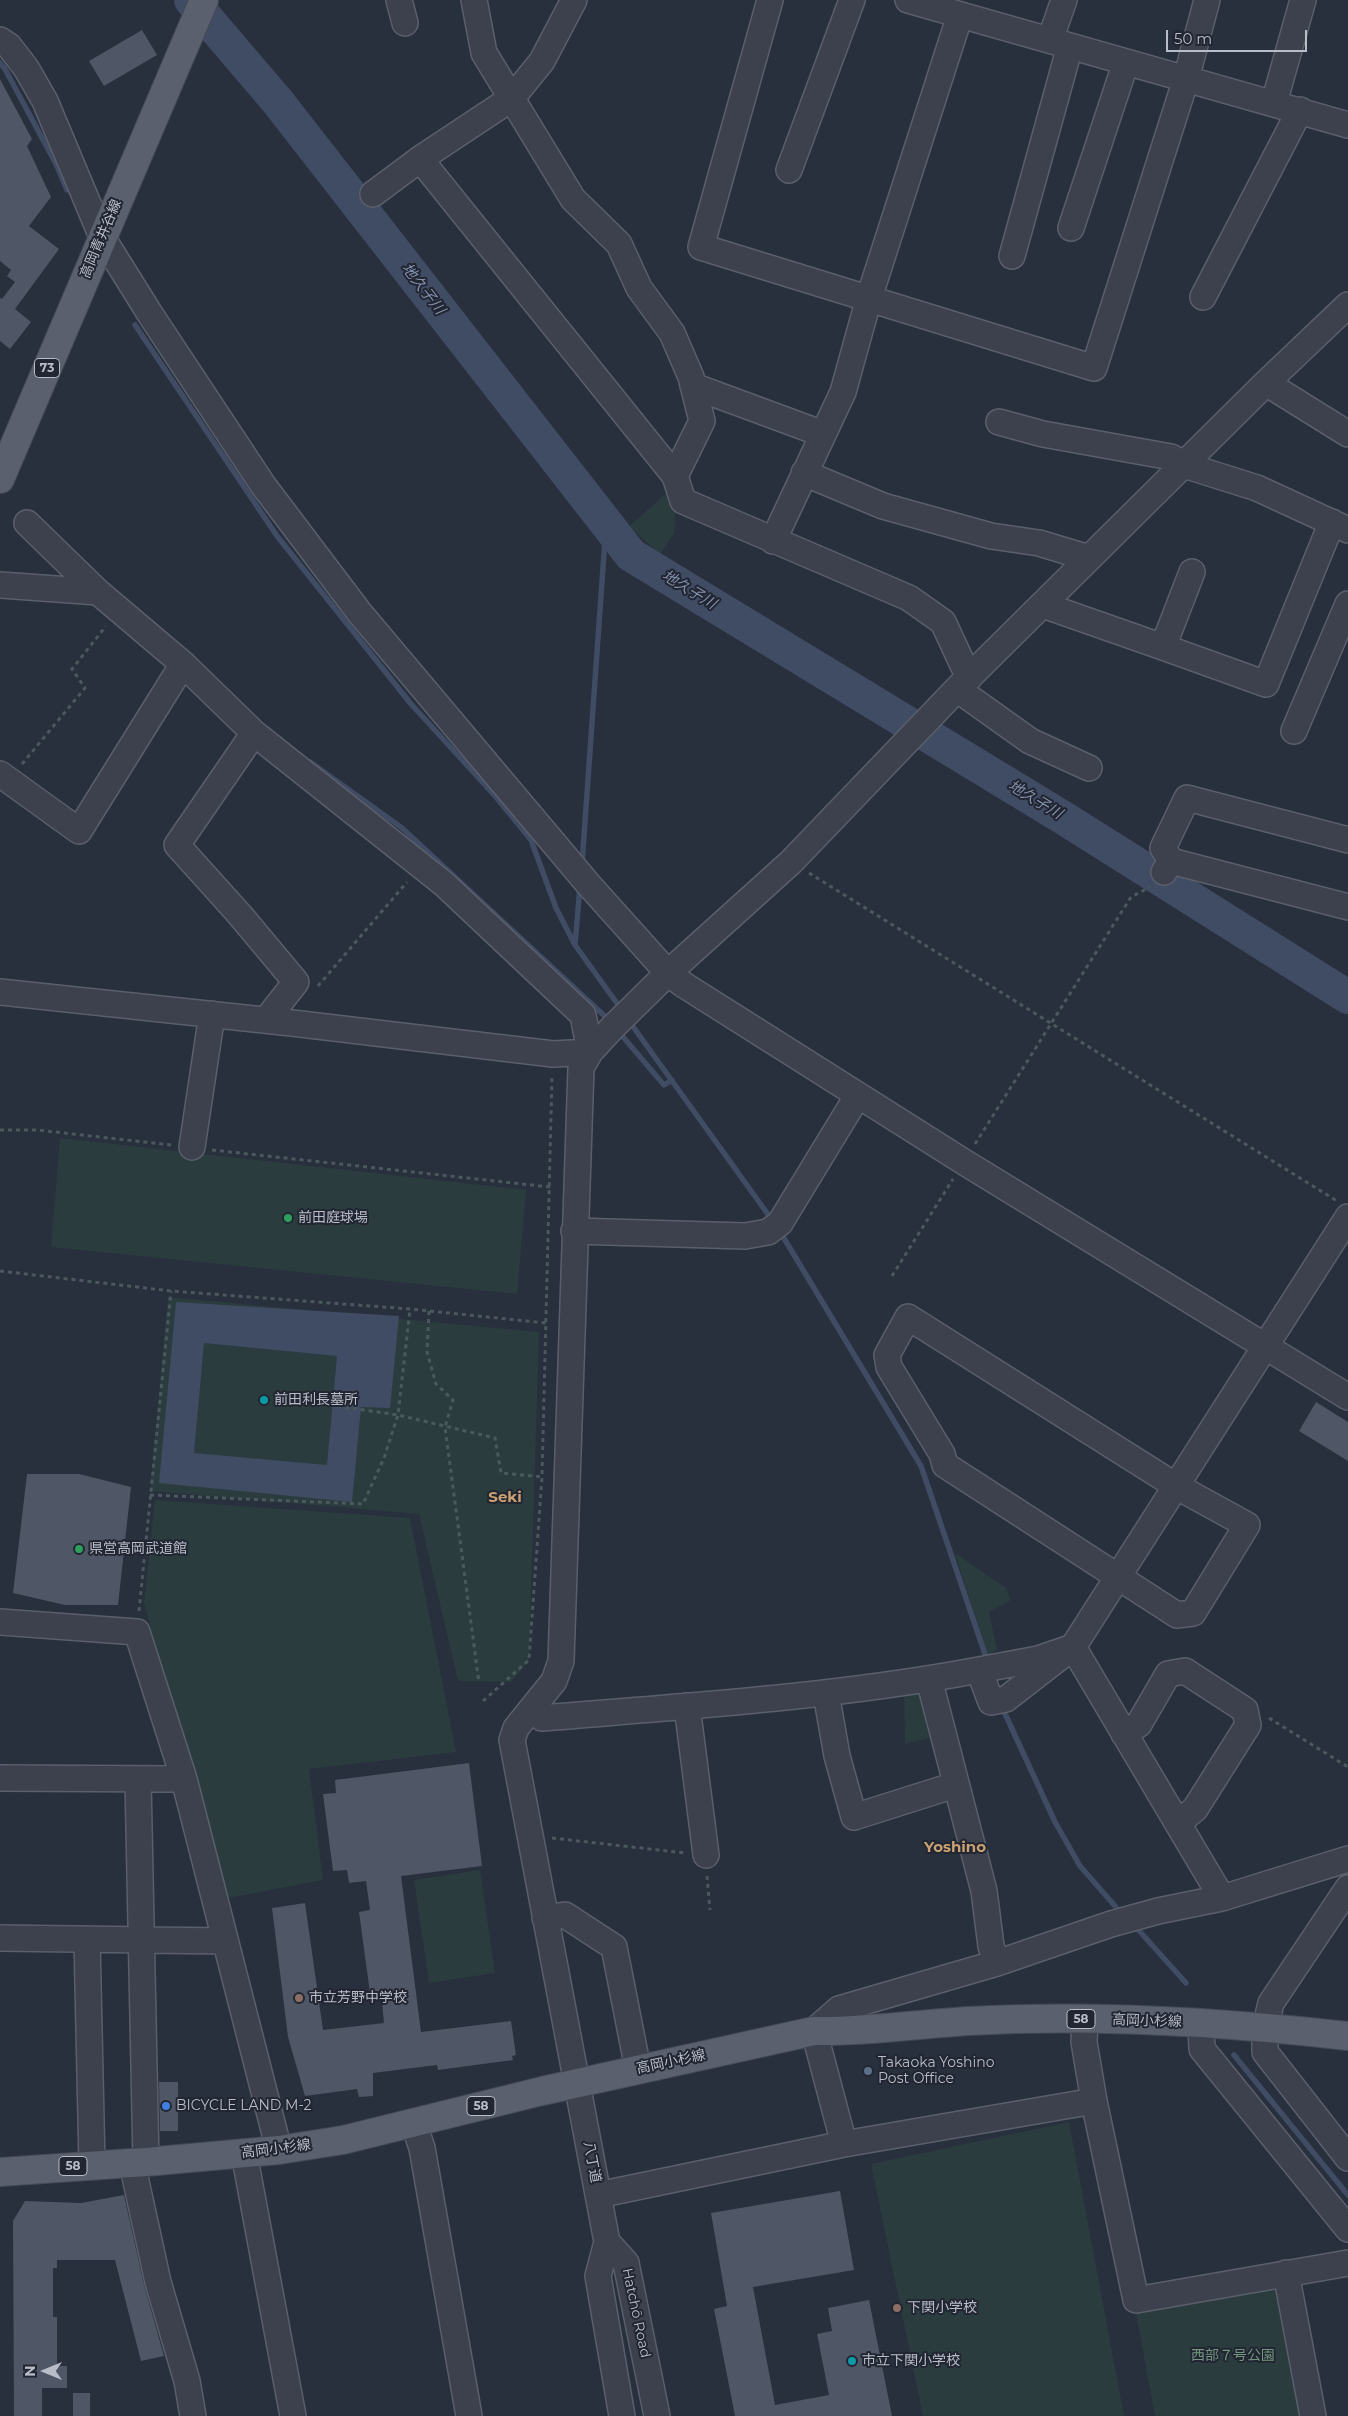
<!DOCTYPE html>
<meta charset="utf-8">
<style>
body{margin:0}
#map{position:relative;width:1348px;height:2416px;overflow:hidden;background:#282f3d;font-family:Montserrat,sans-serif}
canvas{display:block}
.north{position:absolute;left:20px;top:2346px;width:50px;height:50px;-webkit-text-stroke:4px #212632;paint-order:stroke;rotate:270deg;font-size:14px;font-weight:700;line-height:20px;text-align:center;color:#b8bdc8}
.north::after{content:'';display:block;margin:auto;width:18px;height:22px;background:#b8bdc8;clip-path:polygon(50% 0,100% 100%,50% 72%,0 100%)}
.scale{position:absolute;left:1166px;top:30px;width:141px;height:22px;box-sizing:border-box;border:2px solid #b8bdc8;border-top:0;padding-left:6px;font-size:15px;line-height:18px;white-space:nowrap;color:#b8bdc8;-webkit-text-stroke:4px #212632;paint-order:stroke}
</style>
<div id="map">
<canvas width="1348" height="2416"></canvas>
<div class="north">N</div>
<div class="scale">50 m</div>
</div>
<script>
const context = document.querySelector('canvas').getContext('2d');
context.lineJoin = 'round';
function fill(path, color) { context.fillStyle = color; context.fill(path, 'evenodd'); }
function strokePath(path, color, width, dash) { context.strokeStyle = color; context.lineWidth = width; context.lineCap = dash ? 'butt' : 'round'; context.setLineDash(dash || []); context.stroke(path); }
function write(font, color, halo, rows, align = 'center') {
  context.font = font + ' Montserrat,"Noto Sans JP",sans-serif'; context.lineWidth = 4; context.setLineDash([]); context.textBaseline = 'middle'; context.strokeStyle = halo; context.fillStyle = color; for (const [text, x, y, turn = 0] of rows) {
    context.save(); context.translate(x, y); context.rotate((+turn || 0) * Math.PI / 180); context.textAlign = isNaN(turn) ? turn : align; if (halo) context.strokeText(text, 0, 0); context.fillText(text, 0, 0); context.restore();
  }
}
fill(new Path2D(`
 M 666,494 L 676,507 L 674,533 L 660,555 L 629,526 Z
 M 60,1138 L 526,1190 L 517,1294 L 51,1247 Z
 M 168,1297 L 539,1332 L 529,1660 L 511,1682 L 458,1681 L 419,1514 L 150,1491 Z
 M 155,1500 L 410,1518 L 456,1752 L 309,1769 L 323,1880 L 223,1899 L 144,1603 Z
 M 955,1553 L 1006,1588 L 1011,1600 L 989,1612 L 997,1650 L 988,1656 Z
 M 917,1691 L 924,1698 L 933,1737 L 905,1744 L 904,1692 Z
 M 480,1870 L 495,1973 L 429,1983 L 414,1880 Z
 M 1069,2122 L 1124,2416 L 923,2416 L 871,2164 Z
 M 1281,2286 L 1305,2416 L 1155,2416 L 1136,2313 Z`), '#2b3c3f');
fill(new Path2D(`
 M 176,1302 L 399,1316 L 390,1408 L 361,1407 L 352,1502 L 159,1483 ZM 204,1343 L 337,1356 L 327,1465 L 194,1453 Z`), '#404b64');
strokePath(new Path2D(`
 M 0,63 L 5,69 L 56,164 L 67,190
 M 135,325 L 277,536 L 411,704 L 496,797 L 531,840 L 556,908 L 575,945
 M 310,762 L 402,828 L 611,1022
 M 582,864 L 606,525
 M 580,886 L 575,945 L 621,1009
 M 629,1021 L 772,1220
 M 618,1031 L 664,1085 L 672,1080
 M 779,1230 L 921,1466 L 988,1663
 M 1001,1705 L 1055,1822 L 1080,1866 L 1122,1914
 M 1134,1925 L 1186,1983
 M 1234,2055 L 1348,2195`), '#404b64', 5.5);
strokePath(new Path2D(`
 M 191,0 L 278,102 L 631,555 L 1062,817 L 1348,997`), '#404b64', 34);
fill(new Path2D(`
 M 142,30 L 157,55 L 104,86 L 89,61 Z
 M 0,79 L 32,139 L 27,146 L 51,197 L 29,226 L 59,249 L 15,309 L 31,322 L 10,349 L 0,341 L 0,298 L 2,299 L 15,282 L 7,276 L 11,270 L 0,261 Z
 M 1316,1402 L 1348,1422 L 1348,1461 L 1299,1431 Z
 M 27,1474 L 79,1474 L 131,1487 L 118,1605 L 65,1605 L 13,1593 Z
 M 469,1763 L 482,1866 L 401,1876 L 421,2032 L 511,2021 L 516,2055 L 512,2056 L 513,2060 L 438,2070 L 437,2065 L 373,2073 L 373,2096 L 359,2097 L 357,2089 L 305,2096 L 288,2037 L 272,1908 L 305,1903 L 323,2030 L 384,2023 L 381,1992 L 370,1993 L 359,1912 L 370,1910 L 366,1881 L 349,1883 L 347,1870 L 333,1871 L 323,1794 L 336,1793 L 335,1780 Z
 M 159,2082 L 178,2082 L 178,2131 L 160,2131 Z
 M 840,2191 L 854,2270 L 753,2287 L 775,2405 L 829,2395 L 817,2334 L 832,2331 L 828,2308 L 869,2300 L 892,2416 L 735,2416 L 714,2309 L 727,2306 L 711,2213 Z
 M 124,2195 L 144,2285 L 164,2356 L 141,2361 L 115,2260 L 57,2260 L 57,2268 L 53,2268 L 53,2317 L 57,2317 L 57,2366 L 67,2366 L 67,2388 L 42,2388 L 42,2416 L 14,2416 L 13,2221 L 25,2201 L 81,2203 Z
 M 73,2393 L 90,2393 L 90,2416 L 73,2416 Z`), '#4f5665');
const minor = new Path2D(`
 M 399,0 L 405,23
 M 474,0 L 484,53 L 573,199 L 619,244 L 639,288 L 672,333 L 691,377 L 702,421 L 675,476 L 683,501 L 909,598 L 943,622 L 969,678
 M 770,0 L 701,247 L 1094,368 L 1186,79 L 1207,0
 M 908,0 L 1348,125
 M 0,40 L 9,46 L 26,68 L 45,101 L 102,237 L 150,314 L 263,485 L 359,612 L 589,885 L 668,973 L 684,985 L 964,1162 L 1348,1397
 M 1050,40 L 1064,0
 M 1274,103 L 1303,0
 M 420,159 L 675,476
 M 789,170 L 852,0
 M 373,194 L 420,159 L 512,98 L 542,61 L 574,0
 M 1071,228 L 1126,62
 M 1012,256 L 1070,46
 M 1203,297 L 1300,110
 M 1266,383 L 1348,434
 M 693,386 L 823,434
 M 999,422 L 1043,434 L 1171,457 L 1184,465 L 1257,488 L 1348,530
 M 804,473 L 883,506 L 991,536 L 1039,543 L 1089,558
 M 27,523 L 98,592
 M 773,541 L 843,392 L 869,298 L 960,15
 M 1192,572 L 1163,647 L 1266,684 L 1332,522
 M 0,585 L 98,592 L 183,664 L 254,733 L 444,884 L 583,1015 L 590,1052
 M 1043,605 L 1163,647
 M 957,689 L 1030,741 L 1089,768
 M 1294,731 L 1348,604
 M 254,733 L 177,845 L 240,915 L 296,982 L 266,1020
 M 0,774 L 79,831 L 183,664
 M 1171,861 L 1348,907
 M 1164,872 L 1171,861 L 1163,848 L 1187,798 L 1348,840
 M 0,992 L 292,1023 L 553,1054 L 590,1052
 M 192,1147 L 212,1014
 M 574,1231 L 745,1236 L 768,1232 L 780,1223 L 858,1095
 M 908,1317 L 1176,1486 L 1247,1525 L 1193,1613 L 1177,1615 L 945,1465 L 942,1454 L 889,1367 L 887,1355 Z
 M 0,1622 L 137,1632 L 184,1779 L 279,2150
 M 979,1670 L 1038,1659 L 1073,1647 L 1222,1898
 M 929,1679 L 984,1891 L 991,1946 L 997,1963
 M 826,1693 L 837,1756 L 854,1817 L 955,1785
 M 534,1706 L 542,1718 C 688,1706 835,1697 979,1670 L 991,1702 L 1006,1699 L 1073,1647 L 1348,1217
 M 687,1706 L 706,1855
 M 1124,1734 L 1139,1724 L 1168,1674 L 1185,1671 L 1245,1710 L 1248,1725 L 1195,1809 L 1178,1823
 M 0,1778 L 184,1779
 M 138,1780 L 146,2162
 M 1348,1888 L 1271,2003 L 1265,2028 L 1265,2052 L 1348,2158
 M 545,1918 L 565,1915 L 614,1947 L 638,2069
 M 0,1938 L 225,1941
 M 87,1939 L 92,2165
 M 1085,2019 L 1084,2042 L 1094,2101 L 1136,2300 L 1348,2263
 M 1201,2024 L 1202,2049 L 1348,2229
 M 414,2124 L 422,2148 L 469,2416
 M 844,2144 L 814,2031 L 839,2009 L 997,1963 L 1111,1924 L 1158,1911 L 1222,1898 L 1348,1859
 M 244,2153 L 293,2416
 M 132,2163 L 158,2282 L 187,2381 L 193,2416
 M 598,2195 L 844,2144 L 1094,2101
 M 607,2242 L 626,2263 L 657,2416
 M 1286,2273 L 1313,2416
 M 622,2416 L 598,2276 L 607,2242 L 512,1740 L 516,1728 L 554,1681 L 561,1661 L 581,1068 L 590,1052 L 612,1028 L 668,973 L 791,862 L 957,689 L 1266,383 L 1348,305`);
const major = new Path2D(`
 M 0,479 L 204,0
 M 0,2172 L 146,2162 L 279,2150 L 343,2140 L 542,2091 L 814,2031 C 866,2032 917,2024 969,2021 C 1095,2014 1223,2022 1348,2036`);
strokePath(minor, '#5a5f6b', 28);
strokePath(major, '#454a56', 30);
strokePath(new Path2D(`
 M 22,764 L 85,688 L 72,669 L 106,626
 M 809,873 L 1337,1201
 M 318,986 L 407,882
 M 0,1130 L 37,1130 L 171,1145
 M 975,1144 L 1131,897 L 1150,887
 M 212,1150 L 550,1187
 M 0,1271 L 171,1291 L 410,1309 L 546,1323
 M 892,1276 L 953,1179
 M 429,1311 L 427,1352 L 436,1384 L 453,1400 L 445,1427 L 479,1683
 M 337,1406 L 398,1415 L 495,1438 L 501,1473 L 544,1477
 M 150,1495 L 363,1504 L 384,1458 L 398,1415 L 410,1309
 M 139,1611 L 171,1291
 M 483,1701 L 529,1660 L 542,1477 L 552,1076
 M 1269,1718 L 1348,1767
 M 552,1838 L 685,1853
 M 707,1876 L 710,1910`), '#4a595d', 3, [4, 4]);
strokePath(minor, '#3c414d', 25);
strokePath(major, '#5a606d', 28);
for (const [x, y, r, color] of [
 [288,1218,5,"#2e9e5b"],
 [264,1400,5,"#0f9aa8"],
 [79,1549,5,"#2e9e5b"],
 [299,1998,5,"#8d6e63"],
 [868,2071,5,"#5c6f8a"],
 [166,2106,5,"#3f7fe0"],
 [897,2308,5,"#8d6e63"],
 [852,2361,5,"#0f9aa8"]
]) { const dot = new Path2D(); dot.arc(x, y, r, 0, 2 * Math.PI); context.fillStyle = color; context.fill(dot); strokePath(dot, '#212632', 2); }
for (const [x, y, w] of [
 [47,368,25],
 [1081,2019,28],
 [481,2106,28],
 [73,2166,28]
]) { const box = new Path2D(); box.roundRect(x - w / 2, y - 9.5, w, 19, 4); context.fillStyle = '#212632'; context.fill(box); strokePath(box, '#b8bdc8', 1); }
write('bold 12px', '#b8bdc8', null, [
 ["73",47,368],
 ["58",1081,2019],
 ["58",481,2106],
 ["58",73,2166]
]);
write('14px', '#b8bdc8', '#212632', [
 ["高岡青井谷線",101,239,-67],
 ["高岡小杉線",1147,2021,2],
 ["高岡小杉線",671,2062,-12],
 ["高岡小杉線",276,2149,-7],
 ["八丁道",592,2162,79],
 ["Hatchō Road",636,2313,78]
]);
write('14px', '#b8bdc8', '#212632', [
 ["前田庭球場",298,1218],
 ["前田利長墓所",274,1400],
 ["県営高岡武道館",89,1549],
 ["市立芳野中学校",309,1998],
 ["Takaoka Yoshino",878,2063],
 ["Post Office",878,2079],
 ["BICYCLE LAND M-2",176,2106],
 ["下関小学校",907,2308],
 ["市立下関小学校",862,2361]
], 'left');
write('14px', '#72967e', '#212632', [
 ["西部７号公園",1233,2356]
]);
write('italic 15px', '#8390ac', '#212632', [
 ["地久子川",423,289,52],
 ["地久子川",689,590,31],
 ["地久子川",1035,800,31]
]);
write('bold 15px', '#c9a172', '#212632', [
 ["Seki",505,1498],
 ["Yoshino",955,1848]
]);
</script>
